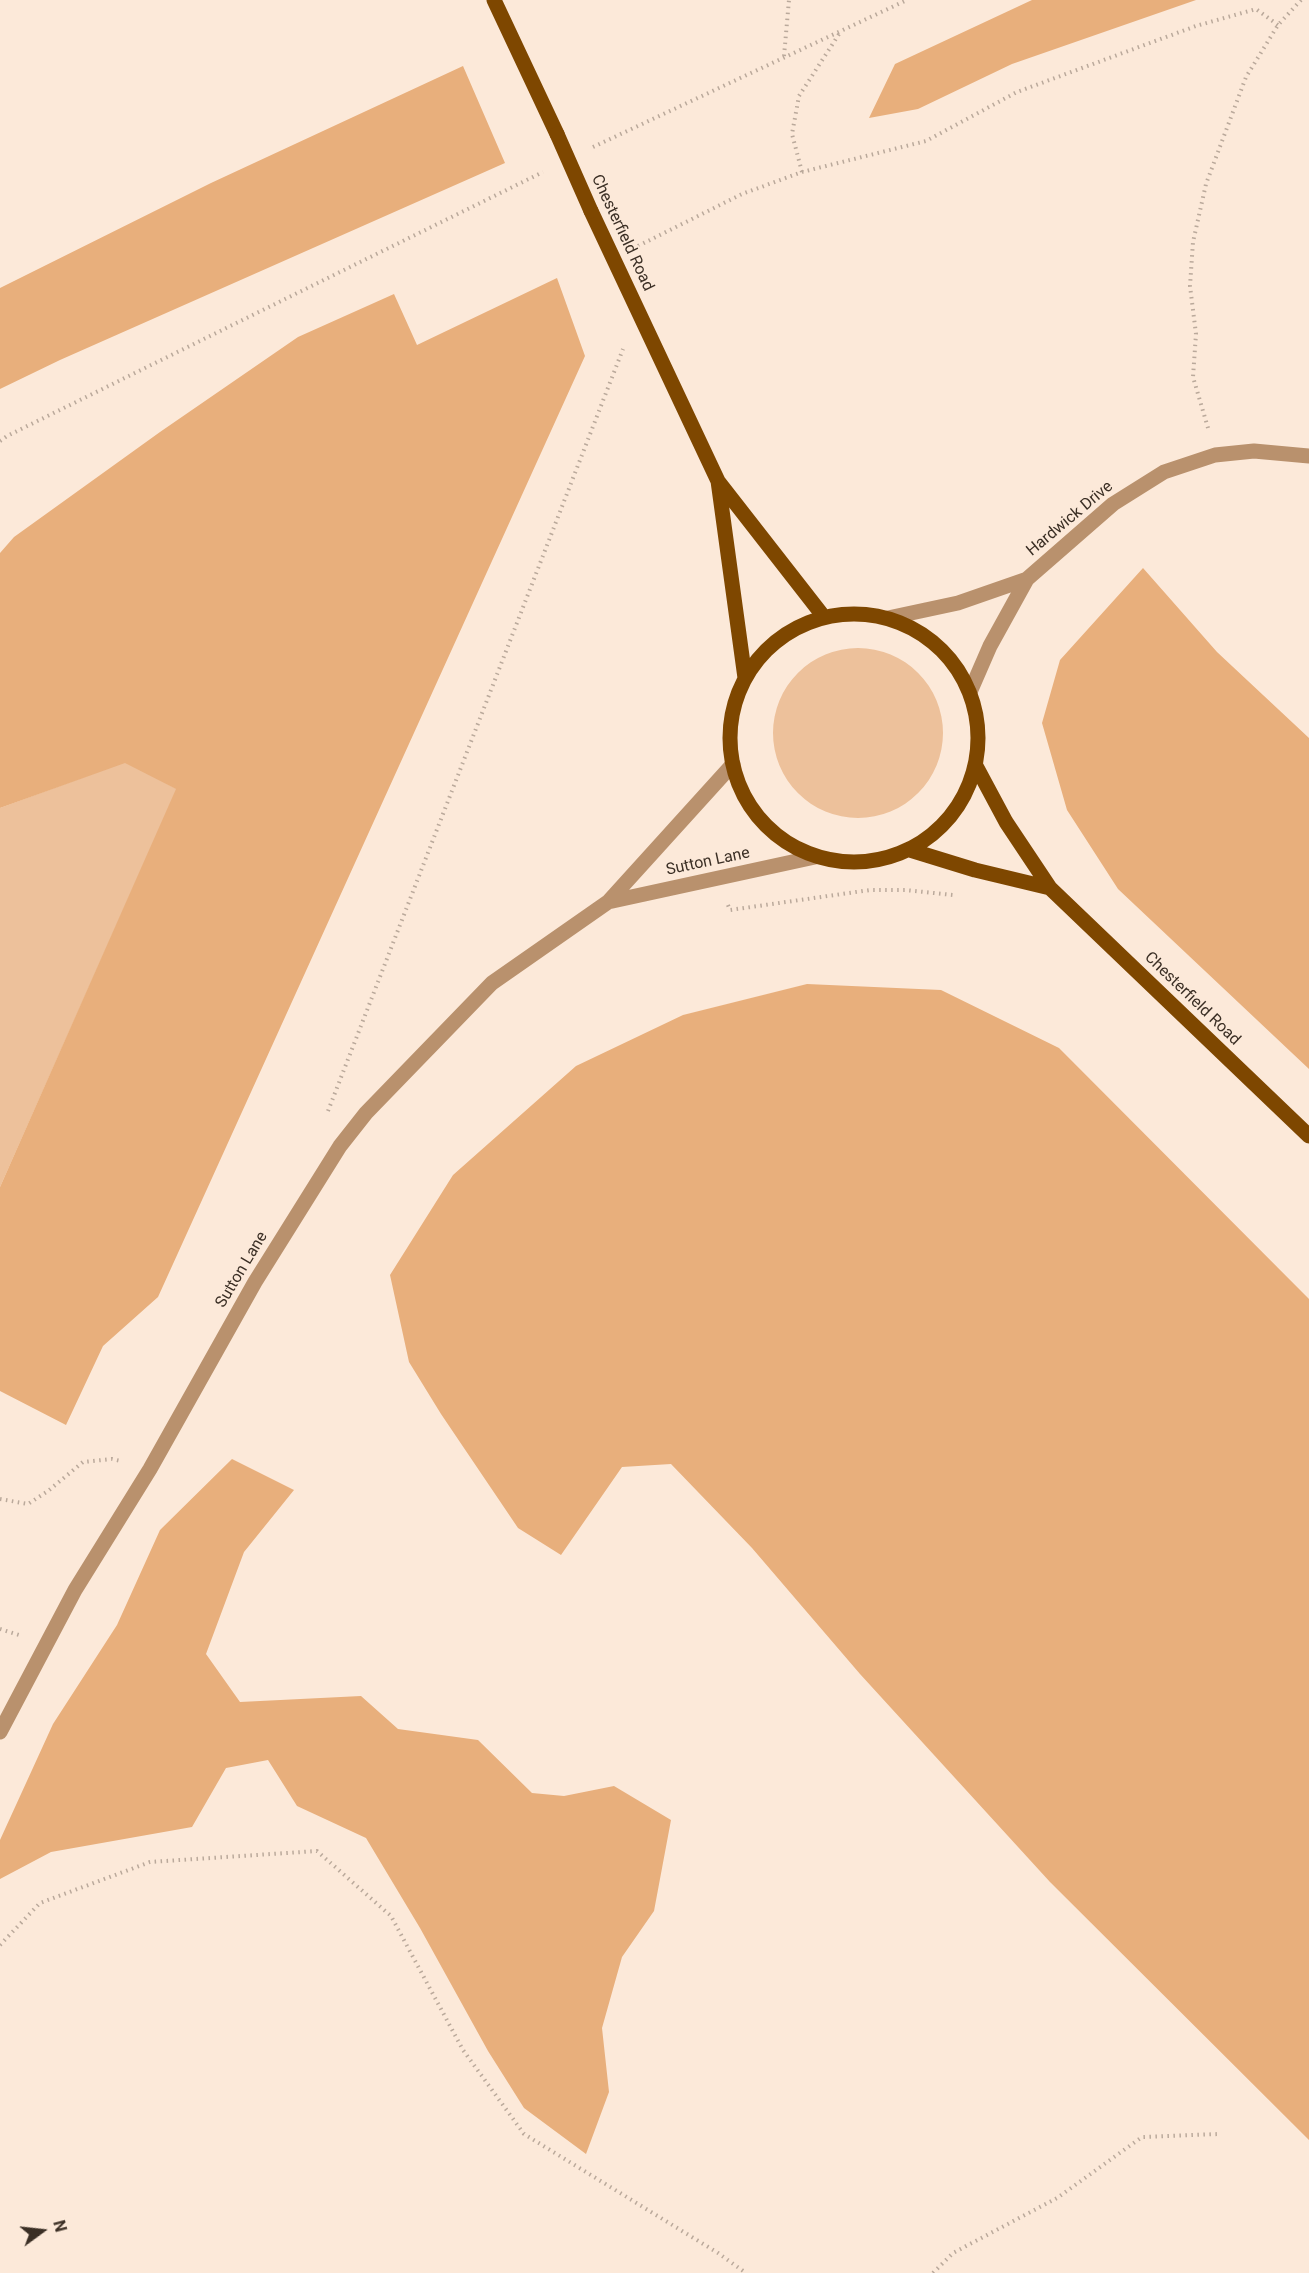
<!DOCTYPE html>
<style>
body{margin:0}
#map{position:relative;width:1309px;height:2273px;overflow:hidden;background:#fce9d9;font-family:Roboto,sans-serif}
canvas{display:block}
.north{position:absolute;left:12px;top:2201px;width:60px;height:60px;-webkit-text-stroke:4px #fce9d9;paint-order:stroke;rotate:75deg;font-size:16px;font-weight:700;line-height:24px;text-align:center;color:#3b2f25}
.north::after{content:'';display:block;margin:auto;width:21px;height:27px;background:#3b2f25;clip-path:polygon(50% 0,100% 100%,50% 72%,0 100%)}
</style>
<div id="map">
<canvas width="1309" height="2273"></canvas>
<div class="north">N</div>
</div>
<script>
const context = document.querySelector('canvas').getContext('2d');
context.lineJoin = 'round';
function fill(path, color) { context.fillStyle = color; context.fill(path, 'evenodd'); }
function strokePath(path, color, width, dash) { context.strokeStyle = color; context.lineWidth = width; context.lineCap = dash ? 'butt' : 'round'; context.setLineDash(dash || []); context.stroke(path); }
function write(font, color, halo, rows, align = 'center') {
  context.font = font + ' Roboto,sans-serif'; context.lineWidth = 4.5; context.setLineDash([]); context.textBaseline = 'middle'; context.strokeStyle = halo; context.fillStyle = color; for (const [text, x, y, turn = 0] of rows) {
    context.save(); context.translate(x, y); context.rotate((+turn || 0) * Math.PI / 180); context.textAlign = isNaN(turn) ? turn : align; if (halo) context.strokeText(text, 0, 0); context.fillText(text, 0, 0); context.restore();
  }
}
fill(new Path2D(`
 M773 733a85 85 0 1 1 170 0a85 85 0 1 1-170 0Z
 M 125,762 L 177,789 L 0,1187 L 0,808 Z`), '#edc19b');
fill(new Path2D(`
 M 1032,0 L 1196,0 L 1012,64 L 918,109 L 869,118 L 895,64 Z
 M 463,66 L 505,163 L 60,360 L 0,389 L 0,288 L 211,183 Z
 M 557,278 L 585,356 L 158,1297 L 103,1346 L 66,1425 L 0,1391 L 0,1187 L 176,789 L 125,763 L 0,808 L 0,553 L 14,537 L 160,432 L 298,337 L 394,294 L 417,345 Z
 M 1143,568 L 1217,652 L 1309,738 L 1309,1069 L 1118,889 L 1067,810 L 1042,723 L 1060,660 Z
 M 807,984 L 941,990 L 1059,1048 L 1309,1299 L 1309,2140 L 1050,1882 L 860,1674 L 752,1548 L 671,1464 L 622,1467 L 561,1555 L 518,1528 L 441,1414 L 409,1362 L 390,1275 L 453,1175 L 576,1066 L 683,1015 Z
 M 232,1459 L 294,1490 L 244,1552 L 206,1654 L 240,1702 L 361,1696 L 398,1729 L 478,1740 L 532,1793 L 564,1796 L 614,1786 L 671,1820 L 654,1911 L 622,1957 L 602,2028 L 609,2092 L 586,2154 L 524,2108 L 488,2051 L 420,1928 L 366,1838 L 297,1806 L 268,1760 L 226,1768 L 192,1827 L 51,1852 L 0,1879 L 0,1840 L 53,1724 L 117,1625 L 160,1530 Z`), '#e8af7c');
strokePath(new Path2D(`
 M 784,56 L 789,0
 M 593,147 L 907,0
 M 802,172 L 792,134 L 799,96 L 841,31
 M 638,246 L 742,194 L 802,172 L 926,141 L 1017,92 L 1196,26 L 1256,9 L 1278,25
 M 1208,428 L 1193,377 L 1196,334 L 1190,286 L 1193,242 L 1206,184 L 1246,77 L 1278,25 L 1301,0
 M 0,441 L 7,436 L 543,172
 M 728,905 L 730,910 L 870,890 L 905,890 L 953,895
 M 328,1111 L 623,349
 M 0,1499 L 28,1504 L 48,1491 L 83,1462 L 112,1459 L 121,1461
 M 0,1629 L 19,1635
 M 0,1945 L 40,1903 L 150,1862 L 317,1851 L 391,1916 L 463,2050 L 524,2134 L 718,2253 L 746,2273
 M 933,2273 L 953,2253 L 1057,2198 L 1142,2137 L 1219,2134`), '#baa99b', 4, [1.5, 4.5]);
strokePath(new Path2D(`
 M 888,618 L 958,603 L 1027,579
 M 970,692 L 990,646 L 1027,579 L 1113,504 L 1164,472 L 1215,455 L 1254,451 L 1309,456
 M 608,902 L 815,857
 M 0,1732 L 75,1590 L 150,1469 L 255,1282 L 340,1146 L 366,1113 L 492,983 L 608,902 L 733,764`), '#b9916d', 15);
strokePath(new Path2D(`
 M 494,0 L 557,134
 M 591,211 L 718,481 L 824,617
 M 718,481 L 745,678
 M730 738a124 124 0 1 1 248 0a124 124 0 1 1-248 0Z
 M 976,766 L 1006,822 L 1050,888 L 1309,1136
 M 910,850 L 975,870 L 1050,888`), '#7e4700', 15);
strokePath(new Path2D(`
 M 557,134 L 591,211`), '#7e4700', 15);
write('16px', '#3b2f25', '#fce9d9', [
 ["Chesterfield Road",622,233,65],
 ["Hardwick Drive",1070,519,-40],
 ["Sutton Lane",708,862,-12],
 ["Chesterfield Road",1192,999,44],
 ["Sutton Lane",242,1270,-59]
]);
</script>
